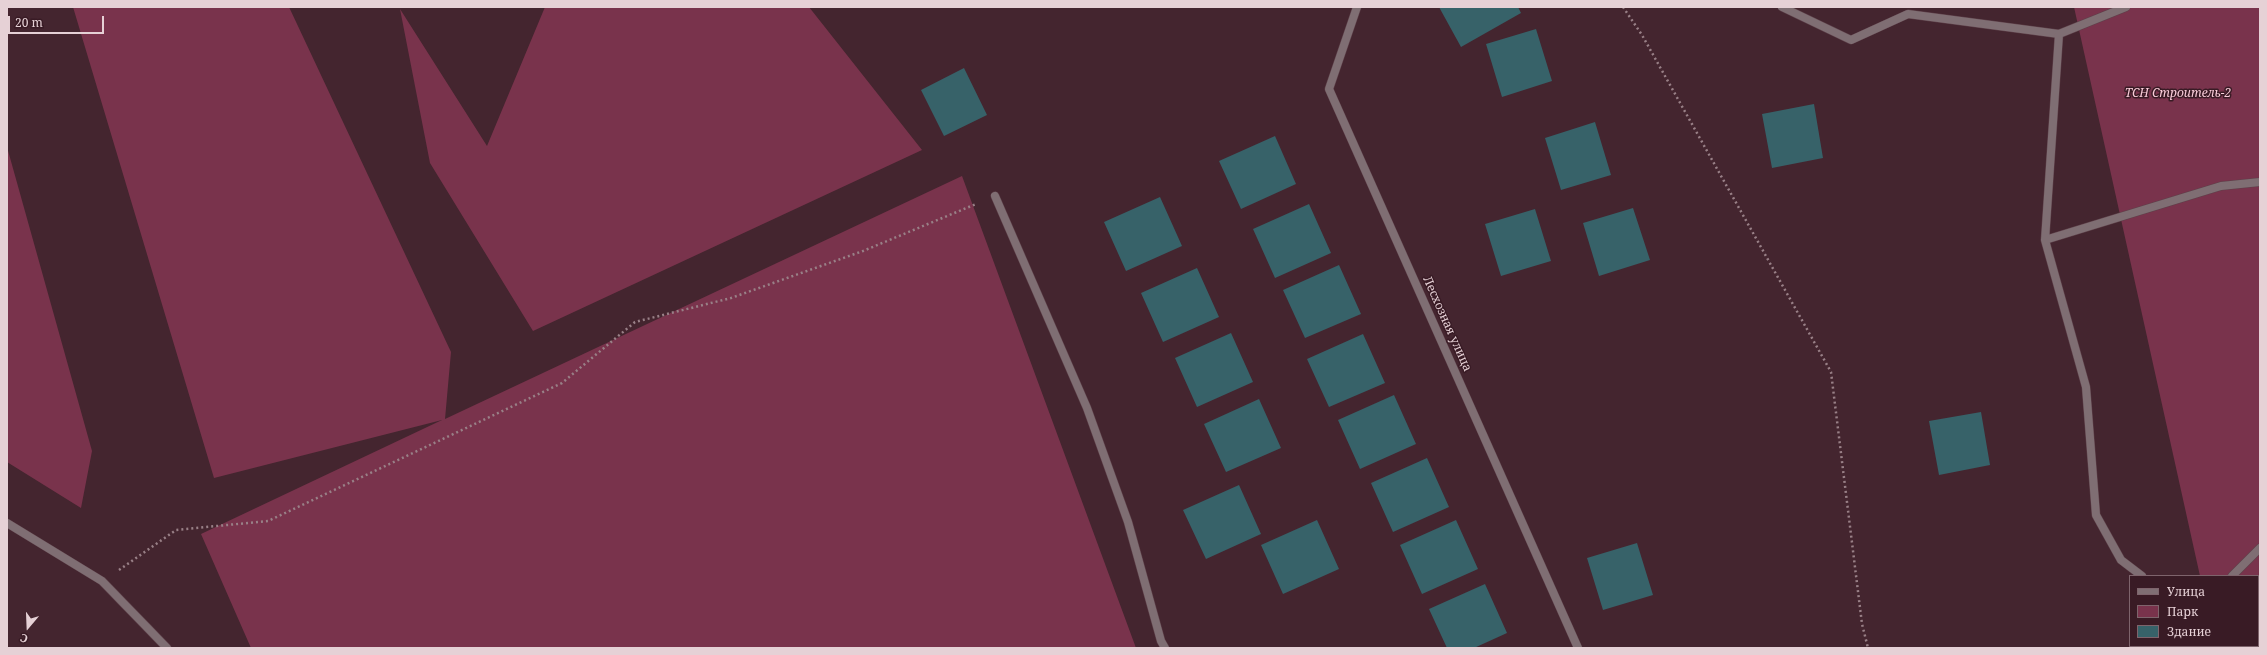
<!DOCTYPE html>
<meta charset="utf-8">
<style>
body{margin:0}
#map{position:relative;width:2267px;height:655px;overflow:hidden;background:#44252f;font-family:"Noto Serif",serif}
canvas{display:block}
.frame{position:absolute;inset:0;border:8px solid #e6d1d6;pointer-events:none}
.legend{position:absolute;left:2129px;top:575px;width:130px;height:72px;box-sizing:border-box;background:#391b25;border:1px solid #7e646c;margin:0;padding:5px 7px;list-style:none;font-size:12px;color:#e6d1d6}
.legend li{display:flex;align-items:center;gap:8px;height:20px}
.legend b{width:20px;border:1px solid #7e646c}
.north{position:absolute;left:8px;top:607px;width:40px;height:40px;-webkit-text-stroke:3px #391b25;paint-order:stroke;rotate:199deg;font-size:11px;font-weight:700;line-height:16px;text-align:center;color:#e6d1d6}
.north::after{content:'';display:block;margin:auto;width:14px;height:18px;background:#e6d1d6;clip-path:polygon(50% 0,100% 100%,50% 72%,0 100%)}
.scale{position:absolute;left:8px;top:16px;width:96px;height:18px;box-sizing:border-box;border:2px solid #e6d1d6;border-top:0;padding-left:5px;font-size:12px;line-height:14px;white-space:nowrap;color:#e6d1d6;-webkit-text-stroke:3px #391b25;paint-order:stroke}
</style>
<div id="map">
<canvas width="2267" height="655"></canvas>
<div class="frame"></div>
<ul class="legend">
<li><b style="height:5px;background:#7f6e73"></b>Улица</li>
<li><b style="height:11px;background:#79334c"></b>Парк</li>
<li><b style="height:11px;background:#376269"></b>Здание</li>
</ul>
<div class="north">С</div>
<div class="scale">20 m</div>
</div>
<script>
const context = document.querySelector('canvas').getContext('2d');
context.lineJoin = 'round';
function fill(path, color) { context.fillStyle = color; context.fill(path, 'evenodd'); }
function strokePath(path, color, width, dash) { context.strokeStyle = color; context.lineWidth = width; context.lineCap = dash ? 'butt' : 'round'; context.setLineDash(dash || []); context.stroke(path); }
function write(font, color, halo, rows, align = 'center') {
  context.font = font + ' "Noto Serif",serif'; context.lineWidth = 3; context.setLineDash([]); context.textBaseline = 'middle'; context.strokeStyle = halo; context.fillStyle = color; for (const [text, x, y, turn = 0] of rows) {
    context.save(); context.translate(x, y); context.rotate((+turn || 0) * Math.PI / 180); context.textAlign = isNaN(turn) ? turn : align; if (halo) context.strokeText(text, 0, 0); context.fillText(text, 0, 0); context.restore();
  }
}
fill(new Path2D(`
 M 73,7 L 289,7 L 451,352 L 445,419 L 962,176 L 1136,648 L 251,648 L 201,534 L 442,420 L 214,478 Z
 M 545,7 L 809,7 L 922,150 L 533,331 L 430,163 L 400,9 L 487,146 Z
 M 2074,7 L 2260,7 L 2260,648 L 2216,648 L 2216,646 L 2258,646 L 2258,576 L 2200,576 Z
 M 7,147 L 92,451 L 81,508 L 7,462 Z`), '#79334c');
fill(new Path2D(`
 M 1439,7 L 1518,7 L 1521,13 L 1461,47 Z
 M 1536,29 L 1552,81 L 1502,97 L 1486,44 Z
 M 964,68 L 987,115 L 944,136 L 921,90 Z
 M 1814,104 L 1823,158 L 1772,168 L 1762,114 Z
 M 1595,122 L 1611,175 L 1561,190 L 1545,138 Z
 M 1275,136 L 1296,184 L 1241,209 L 1219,161 Z
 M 1160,197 L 1182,246 L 1126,271 L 1104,222 Z
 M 1309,204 L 1331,253 L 1275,278 L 1253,229 Z
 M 1633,208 L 1650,260 L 1599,276 L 1583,223 Z
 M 1535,209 L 1551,261 L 1501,276 L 1485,224 Z
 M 1339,265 L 1361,314 L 1305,338 L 1283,290 Z
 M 1197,268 L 1219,317 L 1163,342 L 1141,293 Z
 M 1231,333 L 1253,382 L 1197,407 L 1175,358 Z
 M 1363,334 L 1385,383 L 1329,407 L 1307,359 Z
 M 1394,395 L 1416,444 L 1360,469 L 1338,420 Z
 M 1259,399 L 1281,448 L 1226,472 L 1204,424 Z
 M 1981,412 L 1990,465 L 1939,475 L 1929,421 Z
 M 1427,458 L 1449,507 L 1393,532 L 1371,483 Z
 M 1239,485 L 1261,534 L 1206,559 L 1183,510 Z
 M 1317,520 L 1339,569 L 1283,594 L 1261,545 Z
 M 1456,520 L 1478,569 L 1422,594 L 1400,545 Z
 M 1637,543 L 1653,595 L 1603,610 L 1587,558 Z
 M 1485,584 L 1507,633 L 1474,648 L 1447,648 L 1429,609 Z`), '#376269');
const service = new Path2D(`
 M 1782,7 L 1851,40 L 1908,14 L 2059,34
 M 7,523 L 102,581 L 167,648`);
const minor = new Path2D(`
 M 1357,7 L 1329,89 L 1578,648
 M 2126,7 L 2059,34 L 2045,240 L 2086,387 L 2096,515 L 2121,560 L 2142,576
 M 995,196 L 1087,408 L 1128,522 L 1161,641 L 1165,648
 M 2045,240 L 2221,186 L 2260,182
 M 2232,576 L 2260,548
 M 2170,648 L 2170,646`);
strokePath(service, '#5e414a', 9);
strokePath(minor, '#5e414a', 9);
strokePath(new Path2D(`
 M 1623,7 L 1642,35 L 1831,372 L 1862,624 L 1868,648
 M 119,570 L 176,530 L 268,521 L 562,383 L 635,322 L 731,298 L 863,251 L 976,204`), '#998087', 2.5, [2, 3]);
strokePath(service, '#7f6e73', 8);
strokePath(minor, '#7f6e73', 8);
write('italic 12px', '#fbcdda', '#391b25', [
 ["ТСН Строитель-2",2178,94]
]);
write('12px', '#e6d1d6', '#391b25', [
 ["Лесхозная улица",1447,324,66]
]);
</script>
